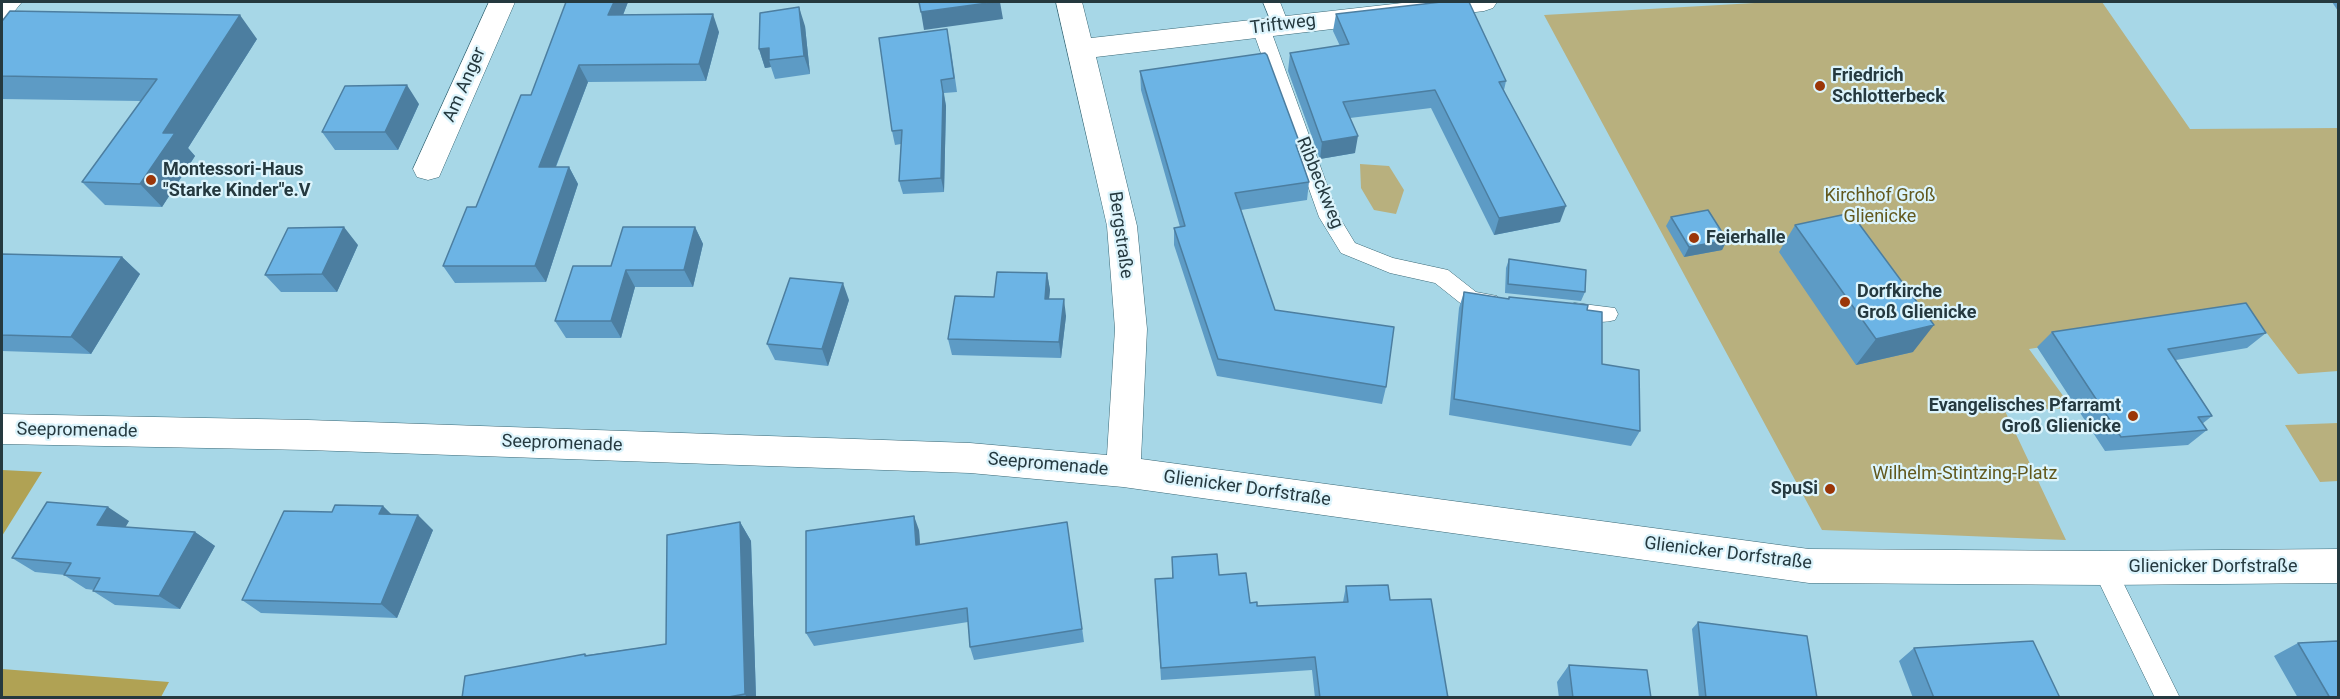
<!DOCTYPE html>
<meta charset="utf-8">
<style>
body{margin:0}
#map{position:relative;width:2340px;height:699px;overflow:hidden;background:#a7d7e7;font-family:Roboto,sans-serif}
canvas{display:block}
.frame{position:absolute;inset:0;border:3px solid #25393f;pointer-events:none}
</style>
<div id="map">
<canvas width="2340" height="699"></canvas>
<div class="frame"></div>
</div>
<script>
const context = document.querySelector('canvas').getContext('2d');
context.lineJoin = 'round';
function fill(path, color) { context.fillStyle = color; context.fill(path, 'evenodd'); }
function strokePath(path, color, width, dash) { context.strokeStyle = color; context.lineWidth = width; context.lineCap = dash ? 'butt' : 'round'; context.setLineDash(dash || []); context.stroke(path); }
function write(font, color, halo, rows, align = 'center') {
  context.font = font + ' Roboto,sans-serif'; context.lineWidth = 4.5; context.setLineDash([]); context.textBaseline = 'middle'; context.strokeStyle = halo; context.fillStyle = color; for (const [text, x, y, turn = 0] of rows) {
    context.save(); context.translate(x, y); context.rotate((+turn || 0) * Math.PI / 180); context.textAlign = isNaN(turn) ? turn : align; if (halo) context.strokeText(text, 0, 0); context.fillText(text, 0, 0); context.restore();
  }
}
fill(new Path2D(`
 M 1772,2 L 2102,2 L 2190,129 L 2338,128 L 2338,371 L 2298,374 L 2253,315 L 2029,349 L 2072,408 L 2005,411 L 2066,540 L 1822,530 L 1544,15 Z
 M 1360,164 L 1389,166 L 1404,190 L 1396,214 L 1374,210 L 1361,188 Z
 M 2338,423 L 2338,481 L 2320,482 L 2285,425 Z`), '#b8b07e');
fill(new Path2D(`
 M 2,470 L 42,472 L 2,536 Z
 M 2,669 L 169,682 L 161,697 L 2,697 Z`), '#b0a254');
const service = new Path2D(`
 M 4,2 L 22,2 L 8,19 L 2,21 L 2,4 Z
 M 1263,2 L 1280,2 L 1289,25 L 1286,29 L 1274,29 Z
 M 1261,22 L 1267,24 L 1270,28 L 1338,215 L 1355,243 L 1393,258 L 1448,270 L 1476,292 L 1497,296 L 1500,302 L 1497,308 L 1490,310 L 1464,306 L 1435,283 L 1390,273 L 1341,253 L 1319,217 L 1252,28 L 1255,24 Z
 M 1575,303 L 1615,308 L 1618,314 L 1615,320 C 1602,324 1581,321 1568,317 L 1565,311 L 1568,305 Z
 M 2104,557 L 2112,560 L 2180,698 L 2155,698 L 2092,568 L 2096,560 Z`);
const minor = new Path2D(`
 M 489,2 L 515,2 L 439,177 L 428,180 L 417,177 L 413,169 Z
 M 1056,2 L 1082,2 L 1091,38 L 1411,2 L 1497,2 L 1493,8 L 1484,11 L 1096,57 L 1137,226 L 1147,329 L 1141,459 L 1809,549 L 2104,551 L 2338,549 L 2338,583 L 2104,585 L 1809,583 L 1123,487 L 970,473 L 308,450 L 2,444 L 2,414 L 308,420 L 970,443 L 1107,455 L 1115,329 L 1107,226 Z`);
strokePath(service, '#3a6876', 1);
strokePath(minor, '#3a6876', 1);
fill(service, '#fff');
fill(minor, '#fff');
fill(new Path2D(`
 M 628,2 L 623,15 L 719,32 L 706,81 L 588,82 L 556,167 L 569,167 L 578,184 L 546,282 L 455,283 L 443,266 L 476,207 L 531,95 Z
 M 2332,2 L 2338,2 L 2338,11 Z
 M 1336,14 L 1506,81 L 1504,90 L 1560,222 L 1494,235 L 1431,108 L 1350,118 L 1355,153 L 1320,159 L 1288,71 L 1290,53 L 1340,46 L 1333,31 Z
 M 2,20 L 257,39 L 188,148 L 195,156 L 162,207 L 105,205 L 82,182 L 141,101 L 2,99 Z
 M 805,26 L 810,74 L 775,79 L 771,67 L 765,68 L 759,49 Z
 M 950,43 L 957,92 L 944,93 L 946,106 L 944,192 L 903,194 L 899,181 L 901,144 L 895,145 L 892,131 Z
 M 1140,71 L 1299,152 L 1309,182 L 1307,200 L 1241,210 L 1275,310 L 1386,387 L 1382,404 L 1217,376 L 1174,245 L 1174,228 L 1180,227 L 1141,90 Z
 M 419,104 L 398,150 L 335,150 L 322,132 Z
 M 1671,217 L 1727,240 L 1722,250 L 1684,257 L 1666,226 Z
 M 1795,225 L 1913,352 L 1856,365 L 1779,252 Z
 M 695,227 L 703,244 L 693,287 L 635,287 L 621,338 L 566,338 L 555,321 L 611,266 Z
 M 358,245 L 337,292 L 281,292 L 265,275 Z
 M 2,254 L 122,257 L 140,274 L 91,354 L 2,351 Z
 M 1509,259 L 1585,292 L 1581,301 L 1505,293 L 1506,268 Z
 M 1047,273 L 1050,290 L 1049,299 L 1066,316 L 1061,358 L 952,355 L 948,339 L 994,297 Z
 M 1464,292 L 1508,299 L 1587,310 L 1602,364 L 1640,431 L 1631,446 L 1449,415 L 1459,308 Z
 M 849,300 L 828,366 L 775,360 L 767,344 Z
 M 2052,332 L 2266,333 L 2247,348 L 2176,360 L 2212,416 L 2202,424 L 2207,430 L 2188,445 L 2105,451 L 2037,347 Z
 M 383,506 L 392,515 L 433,530 L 397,618 L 261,613 L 242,600 L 332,512 Z
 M 129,521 L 125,527 L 195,532 L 215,546 L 180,609 L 115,605 L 93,591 L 94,590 L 86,589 L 64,575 L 65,575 L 35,572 L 12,558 Z
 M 740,522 L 751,541 L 756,698 L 462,698 L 585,654 L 587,655 L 666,644 Z
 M 1067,522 L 1084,642 L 974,660 L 970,647 L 968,622 L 814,646 L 806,633 L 919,530 L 920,545 Z
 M 1172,557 L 1219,575 L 1250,603 L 1257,606 L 1343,602 L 1346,586 L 1390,600 L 1448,698 L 1315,698 L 1312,670 L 1161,680 L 1155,579 L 1172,578 Z
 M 1698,622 L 1817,698 L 1699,698 L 1692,629 Z
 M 2298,643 L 2338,698 L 2298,698 L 2274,656 Z
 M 1914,648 L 2060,698 L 1913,698 L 1899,661 Z
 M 1569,665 L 1651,698 L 1559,698 L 1557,682 Z`), '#5d9bc5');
fill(new Path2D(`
 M 614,2 L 628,2 L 616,33 L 608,15 Z
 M 995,2 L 1000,2 L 1003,19 L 924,30 L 921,12 Z
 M 799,7 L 805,26 L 810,74 L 804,56 Z
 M 713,14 L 719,32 L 706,81 L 699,64 Z
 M 240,15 L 257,39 L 188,148 L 195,156 L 162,207 L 140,184 L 163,133 Z
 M 769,48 L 769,60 L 771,67 L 765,68 L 759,49 Z
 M 579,65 L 588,82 L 549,184 L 539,167 Z
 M 941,80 L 946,106 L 944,192 L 941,178 Z
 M 407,85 L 419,104 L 398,150 L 385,132 Z
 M 1358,136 L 1355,153 L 1320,159 L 1322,142 Z
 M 569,167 L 578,184 L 546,282 L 535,266 Z
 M 1566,206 L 1560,222 L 1494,235 L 1499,218 Z
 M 344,227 L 358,245 L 337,292 L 322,274 Z
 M 695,227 L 703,244 L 693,287 L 684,270 Z
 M 1727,240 L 1722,250 L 1684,257 L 1689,247 Z
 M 122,257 L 140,274 L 91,354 L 71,337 Z
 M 626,270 L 635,287 L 621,338 L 611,321 Z
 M 1047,273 L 1050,290 L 1047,316 L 1045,299 Z
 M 843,283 L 849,300 L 828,366 L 822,349 Z
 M 1064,299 L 1066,316 L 1061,358 L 1059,342 Z
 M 1934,325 L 1913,352 L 1856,365 L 1876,339 Z
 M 383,506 L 398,521 L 379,514 Z
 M 108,507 L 129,521 L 118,540 L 97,525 Z
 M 418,515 L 433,530 L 397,618 L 381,604 Z
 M 914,516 L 919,530 L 921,560 L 916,545 Z
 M 740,522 L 751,541 L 756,698 L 747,698 L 745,694 Z
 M 195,532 L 215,546 L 180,609 L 159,596 Z`), '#4c7ea0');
const building = new Path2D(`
 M 566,2 L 614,2 L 608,15 L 713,14 L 699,64 L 579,65 L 539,167 L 569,167 L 535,266 L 443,266 L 467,207 L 476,207 L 521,95 L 531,95 Z
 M 919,2 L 995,2 L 921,12 Z
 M 1441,2 L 1469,2 L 1506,81 L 1499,82 L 1566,206 L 1499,218 L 1435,90 L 1343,102 L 1358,136 L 1322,142 L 1290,53 L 1349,44 L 1336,14 Z
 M 799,7 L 804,56 L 769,60 L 769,48 L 759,49 L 760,13 Z
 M 10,11 L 240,15 L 163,133 L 175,133 L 140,184 L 82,182 L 157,79 L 2,76 L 2,20 L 3,20 Z
 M 947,29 L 954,78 L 941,80 L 943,93 L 941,178 L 899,181 L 902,130 L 892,131 L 879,38 Z
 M 1265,53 L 1267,55 L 1300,144 L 1296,145 L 1309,182 L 1235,193 L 1275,310 L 1394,327 L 1386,387 L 1218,359 L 1174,228 L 1185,226 L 1140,71 Z
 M 407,85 L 385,132 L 322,132 L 345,86 Z
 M 1708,210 L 1727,240 L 1689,247 L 1671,217 Z
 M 1851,213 L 1934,325 L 1876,339 L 1795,225 Z
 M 344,227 L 322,274 L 265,275 L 288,228 Z
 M 623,227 L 695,227 L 684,270 L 626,270 L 611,321 L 555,321 L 573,266 L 611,266 Z
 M 2,254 L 122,257 L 71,337 L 2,335 Z
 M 1509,259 L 1586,270 L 1585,292 L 1508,284 Z
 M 997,272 L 1047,273 L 1045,299 L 1064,299 L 1059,342 L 948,339 L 955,296 L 994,297 Z
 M 790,278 L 843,283 L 822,349 L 767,344 Z
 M 1464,292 L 1509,299 L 1509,297 L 1588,305 L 1587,310 L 1602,312 L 1602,364 L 1639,370 L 1640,431 L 1454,399 Z
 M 2246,303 L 2266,333 L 2168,349 L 2212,416 L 2198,417 L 2207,430 L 2121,437 L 2052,332 Z
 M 47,502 L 108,507 L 97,525 L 195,532 L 159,596 L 93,591 L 100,578 L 64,575 L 71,563 L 12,558 Z
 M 335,505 L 383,506 L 379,514 L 418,515 L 381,604 L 242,600 L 284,511 L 332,512 Z
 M 914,516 L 916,545 L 1067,522 L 1082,629 L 970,647 L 967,608 L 806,633 L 806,531 Z
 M 740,522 L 745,694 L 723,698 L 462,698 L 465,676 L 585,654 L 585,656 L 666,644 L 667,535 Z
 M 1217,554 L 1219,575 L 1246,573 L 1250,603 L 1257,602 L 1257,606 L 1348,602 L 1346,586 L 1388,585 L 1390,600 L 1431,599 L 1448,698 L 1320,698 L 1315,657 L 1161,668 L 1155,579 L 1173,578 L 1172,557 Z
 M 1698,622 L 1807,636 L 1817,698 L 1706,698 Z
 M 2033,641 L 2060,698 L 1934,698 L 1914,648 Z
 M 2338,641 L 2338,698 L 2330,698 L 2298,643 Z
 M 1569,665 L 1647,670 L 1651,698 L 1573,698 Z`);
fill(building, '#6cb4e5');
strokePath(building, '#4c7ea0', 1.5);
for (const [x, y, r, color] of [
 [1820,86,6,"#9b3608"],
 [151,180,6,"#9b3608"],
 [1694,238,6,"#9b3608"],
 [1845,302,6,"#9b3608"],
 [2133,416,6,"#9b3608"],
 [1830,489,6,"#9b3608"]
]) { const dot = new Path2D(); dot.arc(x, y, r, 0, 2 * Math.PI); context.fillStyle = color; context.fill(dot); strokePath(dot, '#dcf4fc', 2); }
write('18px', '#25393f', '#dcf4fc', [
 ["Triftweg",1283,25,-7],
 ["Am Anger",465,85,-66],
 ["Ribbeckweg",1319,183,68],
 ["Bergstraße",1120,235,82],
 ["Seepromenade",77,431,1],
 ["Seepromenade",562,444,2],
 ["Seepromenade",1048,465,5],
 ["Glienicker Dorfstraße",1247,489,8],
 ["Glienicker Dorfstraße",1728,554,7],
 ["Glienicker Dorfstraße",2213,567]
]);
write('bold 18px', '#25393f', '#dcf4fc', [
 ["Friedrich",1832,76],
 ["Schlotterbeck",1832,97],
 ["Montessori-Haus",163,170],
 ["\"Starke Kinder\"e.V",163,191],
 ["Feierhalle",1706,238],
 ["Dorfkirche",1857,292],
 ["Groß Glienicke",1857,313],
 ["Evangelisches Pfarramt",2121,406,"right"],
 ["Groß Glienicke",2121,427,"right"],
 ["SpuSi",1818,489,"right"]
], 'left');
write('18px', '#62581d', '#dcf4fc', [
 ["Kirchhof Groß",1880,196],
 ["Glienicke",1880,217],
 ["Wilhelm-Stintzing-Platz",1965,474]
]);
</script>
